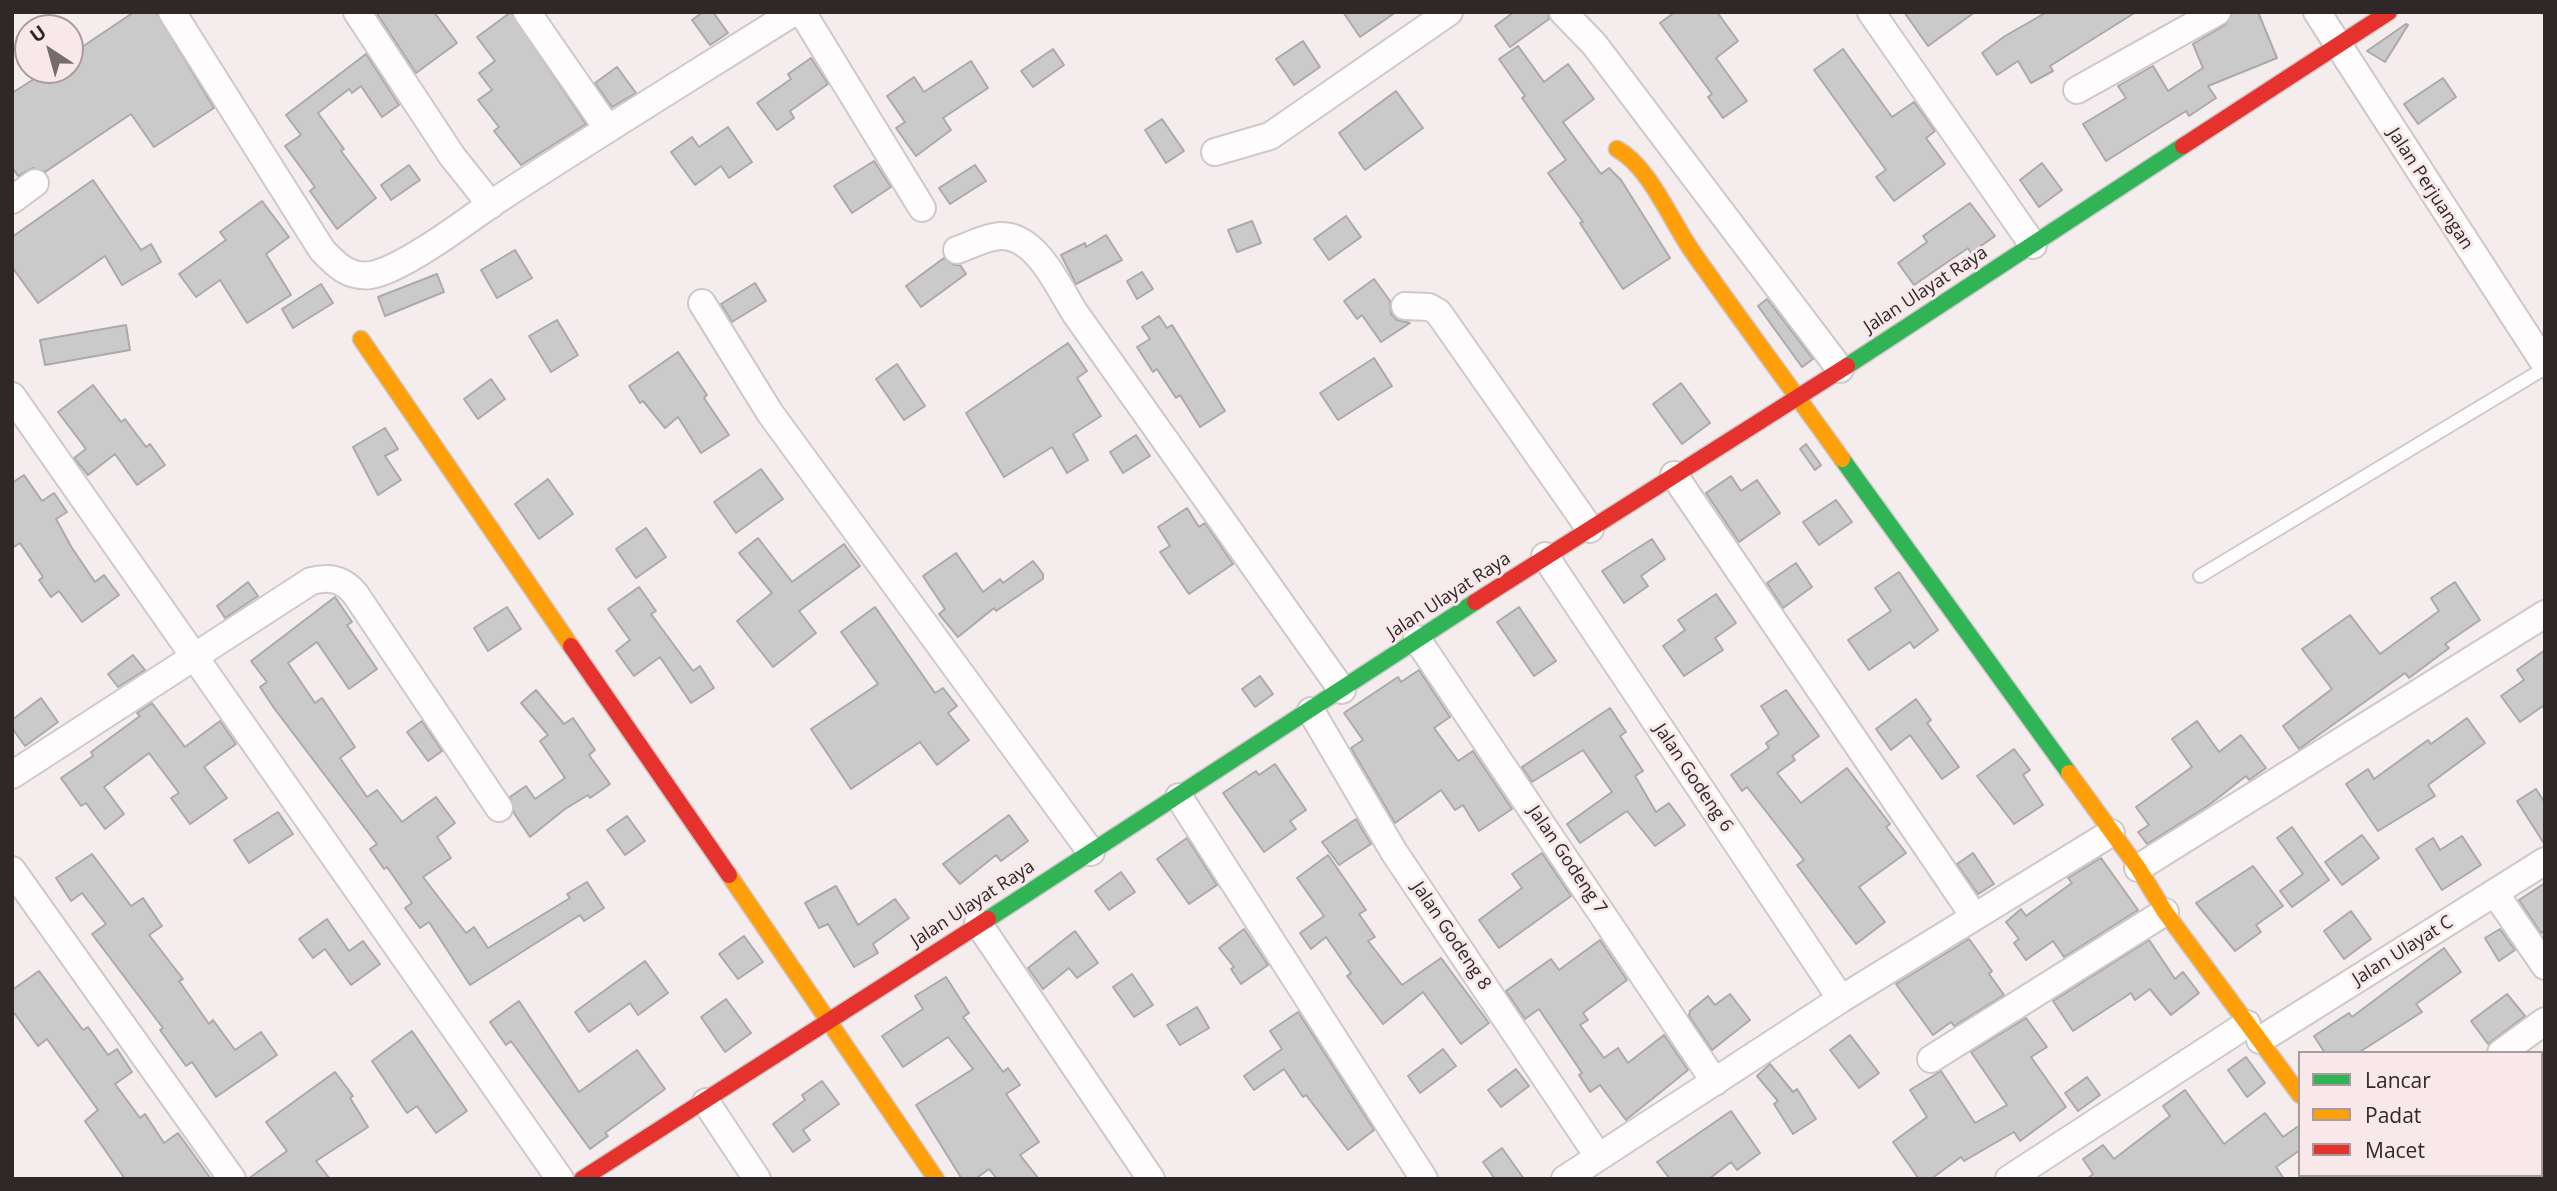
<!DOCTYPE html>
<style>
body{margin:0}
#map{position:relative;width:2557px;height:1191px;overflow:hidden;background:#f5eced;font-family:"Open Sans",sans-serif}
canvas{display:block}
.frame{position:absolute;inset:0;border:14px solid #2e2829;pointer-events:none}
.legend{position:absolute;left:2298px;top:1051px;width:245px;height:126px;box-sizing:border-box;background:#f9e8ea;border:2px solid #a89b9d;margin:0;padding:9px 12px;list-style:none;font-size:21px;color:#2e2829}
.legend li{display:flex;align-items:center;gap:14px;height:35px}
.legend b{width:35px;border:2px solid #a89b9d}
.north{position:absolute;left:14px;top:14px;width:70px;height:70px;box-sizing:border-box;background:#f9e8ea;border:2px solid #a89b9d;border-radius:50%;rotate:324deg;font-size:19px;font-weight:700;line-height:28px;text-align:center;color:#2e2829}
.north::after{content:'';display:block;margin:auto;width:24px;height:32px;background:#746d6e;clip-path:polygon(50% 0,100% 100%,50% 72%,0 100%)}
</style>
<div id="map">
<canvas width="2557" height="1191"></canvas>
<div class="frame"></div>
<ul class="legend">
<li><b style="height:9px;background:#30b455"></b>Lancar</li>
<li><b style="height:9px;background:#ff9f0a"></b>Padat</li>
<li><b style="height:9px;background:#e5322d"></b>Macet</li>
</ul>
<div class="north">U</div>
</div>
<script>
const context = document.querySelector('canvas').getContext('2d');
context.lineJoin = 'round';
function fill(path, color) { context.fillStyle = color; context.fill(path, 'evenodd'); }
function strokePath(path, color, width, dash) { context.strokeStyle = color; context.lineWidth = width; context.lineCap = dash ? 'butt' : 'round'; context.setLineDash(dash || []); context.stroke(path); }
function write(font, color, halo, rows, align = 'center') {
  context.font = font + ' "Open Sans",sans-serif'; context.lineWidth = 6; context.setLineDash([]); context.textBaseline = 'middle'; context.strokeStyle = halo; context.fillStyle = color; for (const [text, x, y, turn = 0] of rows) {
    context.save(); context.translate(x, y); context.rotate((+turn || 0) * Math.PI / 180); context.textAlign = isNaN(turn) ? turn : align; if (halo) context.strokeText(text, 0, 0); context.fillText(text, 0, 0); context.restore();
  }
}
const building = new Path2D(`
 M 134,12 L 156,12 L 214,108 L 154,147 L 131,114 L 45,172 L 33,168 L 18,176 L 12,167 L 12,93 L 48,70 L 70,70 L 70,55 Z
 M 376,12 L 434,12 L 457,43 L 416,73 Z
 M 511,12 L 586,124 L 521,165 L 494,131 L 499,127 L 478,100 L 492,90 L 479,73 L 495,61 L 477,37 Z
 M 703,12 L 713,12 L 728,33 L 710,45 L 692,20 Z
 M 1343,12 L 1396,12 L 1360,37 Z
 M 1514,12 L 1548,12 L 1549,19 L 1510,47 L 1495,26 Z
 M 1675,12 L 1717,12 L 1738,41 L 1716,58 L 1747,101 L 1723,118 L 1708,97 L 1712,94 L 1660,23 Z
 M 1904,12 L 1975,12 L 1928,46 Z
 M 2047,12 L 2136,12 L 2050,66 L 2053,71 L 2031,83 L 2018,61 L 1997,75 L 1982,53 L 2005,36 Z
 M 2233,12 L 2258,12 L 2277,58 L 2208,86 L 2216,98 L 2189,116 L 2186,111 L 2106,161 L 2083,124 L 2126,98 L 2118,86 L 2153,66 L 2168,91 L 2203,68 L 2193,44 L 2225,25 Z
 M 2406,24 L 2408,25 L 2385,62 L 2367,51 Z
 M 1303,41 L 1320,67 L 1294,85 L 1276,59 Z
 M 1518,46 L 1544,82 L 1568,64 L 1594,99 L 1563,122 L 1601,174 L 1609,168 L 1621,180 L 1670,258 L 1623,289 L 1580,223 L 1583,222 L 1548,173 L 1566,160 L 1522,98 L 1525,96 L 1499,59 Z
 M 1053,49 L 1064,65 L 1033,87 L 1021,71 Z
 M 1843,49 L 1892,117 L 1914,102 L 1935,131 L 1926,138 L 1945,164 L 1894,201 L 1876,177 L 1886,170 L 1814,70 Z
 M 366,54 L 399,105 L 382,117 L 361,86 L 352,93 L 349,89 L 318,113 L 344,149 L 341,151 L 376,198 L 337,229 L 310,191 L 315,187 L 285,146 L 301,135 L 286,115 Z
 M 811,58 L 828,84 L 790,111 L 794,118 L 777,130 L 757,103 L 791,79 L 788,74 Z
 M 971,61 L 988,88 L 943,118 L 951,130 L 916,156 L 896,128 L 905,122 L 887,96 L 914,77 L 924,92 Z
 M 617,67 L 636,93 L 612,107 L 595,83 Z
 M 2443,78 L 2456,97 L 2418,124 L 2404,104 Z
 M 1396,91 L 1423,128 L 1365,170 L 1339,133 Z
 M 1162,119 L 1184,151 L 1166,163 L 1145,130 Z
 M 728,127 L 752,162 L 729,178 L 721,166 L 695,185 L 671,152 L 692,137 L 699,147 Z
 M 874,161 L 891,187 L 852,213 L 834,186 Z
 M 2042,163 L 2062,190 L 2039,207 L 2020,180 Z
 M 409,165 L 420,180 L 391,200 L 381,185 Z
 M 975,165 L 986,181 L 950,204 L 939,188 Z
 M 93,180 L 141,250 L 151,244 L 161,262 L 122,285 L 105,256 L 38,303 L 12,267 L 12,237 Z
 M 262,201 L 289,237 L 266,254 L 291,295 L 247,323 L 220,280 L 196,297 L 179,274 L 226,240 L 220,232 Z
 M 1970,203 L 1995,236 L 1971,253 L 1968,248 L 1914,285 L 1898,263 L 1927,242 L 1923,236 Z
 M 1346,216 L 1361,237 L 1329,260 L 1314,239 Z
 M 1252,221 L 1261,243 L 1237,252 L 1228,230 Z
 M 1106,235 L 1122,260 L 1076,284 L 1061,255 L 1085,243 L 1086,247 Z
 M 515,250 L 532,278 L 497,298 L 481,270 Z
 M 944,258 L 954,265 L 960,265 L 966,274 L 921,307 L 906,286 Z
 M 1142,272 L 1153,289 L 1137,299 L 1127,281 Z
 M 437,274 L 444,292 L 385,316 L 378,297 Z
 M 1374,279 L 1390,301 L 1391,314 L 1397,320 L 1410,323 L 1381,342 L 1362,315 L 1357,319 L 1344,301 Z
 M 755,283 L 766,301 L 732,322 L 721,304 Z
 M 321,284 L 333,303 L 293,328 L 282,309 Z
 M 1767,299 L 1813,359 L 1802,367 L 1758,306 Z
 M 1159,316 L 1167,328 L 1172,325 L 1225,411 L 1200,427 L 1180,395 L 1176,398 L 1157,369 L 1153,372 L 1137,347 L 1150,339 L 1142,327 Z
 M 557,320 L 578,355 L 551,372 L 529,336 Z
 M 126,325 L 130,350 L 45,365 L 40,340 Z
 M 1068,343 L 1087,371 L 1077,378 L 1101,416 L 1073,434 L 1088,460 L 1067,473 L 1052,447 L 1004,477 L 966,413 Z
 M 678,352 L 707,395 L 704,398 L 729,435 L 701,453 L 678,417 L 665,428 L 643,401 L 640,403 L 629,386 Z
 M 1374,358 L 1392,386 L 1338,420 L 1320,393 Z
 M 897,364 L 925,406 L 904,420 L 876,379 Z
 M 491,379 L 505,399 L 478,419 L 464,399 Z
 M 1681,383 L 1710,423 L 1682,444 L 1653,404 Z
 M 93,385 L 121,422 L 125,419 L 146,447 L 150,444 L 165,465 L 137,485 L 115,454 L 88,475 L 74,458 L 86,449 L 58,412 Z
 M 385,428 L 398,449 L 385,456 L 401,480 L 378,495 L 353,447 Z
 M 1136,435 L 1150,456 L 1123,473 L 1110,452 Z
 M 1806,444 L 1821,465 L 1815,470 L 1800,449 Z
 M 761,469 L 783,499 L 736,533 L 714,502 Z
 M 24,475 L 42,501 L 54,493 L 67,512 L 56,519 L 72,548 L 95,582 L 104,575 L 119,595 L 82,622 L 59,591 L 51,597 L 39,580 L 43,577 L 20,543 L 12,548 L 12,483 Z
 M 1731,476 L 1741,491 L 1757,480 L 1780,513 L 1739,542 L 1706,493 Z
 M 548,479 L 573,514 L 539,539 L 515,504 Z
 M 1836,500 L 1852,522 L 1819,545 L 1803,522 Z
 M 1187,508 L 1199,527 L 1205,523 L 1233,564 L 1189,594 L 1160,552 L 1170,546 L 1158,527 Z
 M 646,528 L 666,557 L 636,578 L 616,549 Z
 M 758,538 L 792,582 L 844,544 L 860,566 L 799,611 L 816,633 L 773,667 L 737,621 L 772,593 L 739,553 Z
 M 1652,539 L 1665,559 L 1641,576 L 1648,586 L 1624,603 L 1602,571 Z
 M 956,553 L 983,592 L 1000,579 L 1003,583 L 1033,561 L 1043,574 L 1043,579 L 996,611 L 994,608 L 958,637 L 939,614 L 945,609 L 923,576 Z
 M 1796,563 L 1812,587 L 1783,608 L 1767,583 Z
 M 1899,572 L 1938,630 L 1914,648 L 1910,642 L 1869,670 L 1848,640 L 1891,611 L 1875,588 Z
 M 248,582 L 258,596 L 225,618 L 217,606 Z
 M 2455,582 L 2480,620 L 2445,644 L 2449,648 L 2409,678 L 2405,673 L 2299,749 L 2283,726 L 2332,689 L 2302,649 L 2350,615 L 2380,654 L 2439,611 L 2431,598 Z
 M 639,587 L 656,611 L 651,614 L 693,671 L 700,666 L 714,688 L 691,703 L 660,657 L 634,676 L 616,651 L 630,640 L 608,609 Z
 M 1716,594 L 1736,623 L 1715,638 L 1723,650 L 1684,676 L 1663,646 L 1685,630 L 1678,620 Z
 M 335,597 L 352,622 L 347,625 L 377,669 L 349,689 L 317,642 L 288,663 L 315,703 L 322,698 L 355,747 L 340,758 L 367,797 L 377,790 L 402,822 L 436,797 L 455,823 L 437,837 L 451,858 L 423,877 L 466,933 L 474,927 L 488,948 L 570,898 L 567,894 L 587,882 L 604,908 L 584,921 L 580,915 L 470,985 L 429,922 L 420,928 L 405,908 L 412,903 L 387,867 L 384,869 L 370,849 L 377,844 L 274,708 L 260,687 L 267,682 L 251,661 Z
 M 507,607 L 521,629 L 488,651 L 474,628 Z
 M 875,607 L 935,693 L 943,688 L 957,706 L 948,713 L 969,740 L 937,765 L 920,742 L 851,789 L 811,729 L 878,684 L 841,632 Z
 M 1519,607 L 1556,661 L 1534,676 L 1497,622 Z
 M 2545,650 L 2545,708 L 2543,706 L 2520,722 L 2501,696 L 2524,680 L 2517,670 Z
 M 133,655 L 145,670 L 118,687 L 108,674 Z
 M 1419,670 L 1450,717 L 1434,728 L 1458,761 L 1473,751 L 1512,809 L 1479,831 L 1463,805 L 1455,810 L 1441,790 L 1395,823 L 1351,748 L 1363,740 L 1344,713 L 1398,677 L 1401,682 Z
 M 1260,676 L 1273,694 L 1255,707 L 1242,689 Z
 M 536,690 L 564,724 L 573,718 L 595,750 L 589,755 L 610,784 L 590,798 L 588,795 L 565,809 L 530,837 L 514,813 L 510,797 L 526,786 L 535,799 L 565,778 L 540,741 L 548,735 L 521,703 Z
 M 1786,690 L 1819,736 L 1792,756 L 1795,760 L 1777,773 L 1801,803 L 1847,768 L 1890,824 L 1886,827 L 1906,853 L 1859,887 L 1885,922 L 1856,944 L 1797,865 L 1804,860 L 1747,787 L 1742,791 L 1731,775 L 1769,748 L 1766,743 L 1779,734 L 1761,706 Z
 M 41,698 L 58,722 L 25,746 L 12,728 L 12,720 Z
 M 1916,699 L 1931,720 L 1927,723 L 1959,767 L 1942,779 L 1910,735 L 1891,750 L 1876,729 Z
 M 152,703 L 185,747 L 220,721 L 236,744 L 204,767 L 227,798 L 190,824 L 171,798 L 179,793 L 149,753 L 104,787 L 124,814 L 105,829 L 86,803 L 81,806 L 61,778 L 93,756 L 91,752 L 140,716 L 137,713 Z
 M 1610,708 L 1626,732 L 1620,736 L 1643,771 L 1635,776 L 1656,812 L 1669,803 L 1685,825 L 1655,846 L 1627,811 L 1580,843 L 1567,824 L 1612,792 L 1583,750 L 1532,782 L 1522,767 Z
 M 2467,718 L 2485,743 L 2428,785 L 2435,796 L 2378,831 L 2346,784 L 2368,769 L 2374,779 L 2428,740 L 2431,744 Z
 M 422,721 L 442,751 L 428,761 L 407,732 Z
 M 2197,721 L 2219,752 L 2241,735 L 2266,768 L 2249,780 L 2246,776 L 2209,805 L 2147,844 L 2138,832 L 2149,825 L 2136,807 L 2192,767 L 2172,739 Z
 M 2014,749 L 2030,770 L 2023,775 L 2043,805 L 2014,824 L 1977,776 Z
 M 1275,764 L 1306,810 L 1290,821 L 1296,829 L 1264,852 L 1223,793 L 1256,771 L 1259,775 Z
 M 2536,789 L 2545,803 L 2545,845 L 2517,801 Z
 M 278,812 L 293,834 L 249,863 L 234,840 Z
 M 1009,815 L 1028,841 L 1001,861 L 996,855 L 960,884 L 943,864 Z
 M 627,816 L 645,841 L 625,855 L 607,830 Z
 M 1356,819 L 1371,844 L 1339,865 L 1322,842 Z
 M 2292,827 L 2329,880 L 2292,907 L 2280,891 L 2303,874 L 2277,838 Z
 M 2362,835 L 2379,858 L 2342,885 L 2325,862 Z
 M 2462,836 L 2481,865 L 2442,890 L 2416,849 L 2433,838 L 2440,850 Z
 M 1187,838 L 1217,885 L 1189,904 L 1157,859 Z
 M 1542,853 L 1571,896 L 1499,948 L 1479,920 L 1522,888 L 1512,874 Z
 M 1973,853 L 1994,884 L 1978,894 L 1957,864 Z
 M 92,854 L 131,906 L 143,898 L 162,926 L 149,935 L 183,979 L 179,981 L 209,1024 L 213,1020 L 235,1050 L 261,1032 L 277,1055 L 216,1097 L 192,1062 L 186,1066 L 160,1030 L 163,1028 L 92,934 L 106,924 L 82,893 L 71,901 L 56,878 Z
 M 1328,855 L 1366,910 L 1359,914 L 1375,937 L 1368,941 L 1402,985 L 1441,958 L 1489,1023 L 1461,1044 L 1423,992 L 1383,1024 L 1347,976 L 1351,973 L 1326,937 L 1311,949 L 1300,933 L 1324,916 L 1297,878 Z
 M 2101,858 L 2138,910 L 2064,957 L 2053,941 L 2026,960 L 2014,943 L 2019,939 L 2006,922 L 2021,909 L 2026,916 L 2072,883 L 2068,878 Z
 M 2253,866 L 2283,906 L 2256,925 L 2261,932 L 2235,951 L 2196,903 Z
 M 1121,872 L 1135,892 L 1109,910 L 1095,891 Z
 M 2545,883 L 2545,931 L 2541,933 L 2519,900 Z
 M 836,886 L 858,925 L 895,899 L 909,918 L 873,944 L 878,953 L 854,967 L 828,924 L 819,928 L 805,903 Z
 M 2351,911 L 2371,939 L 2344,959 L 2324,931 Z
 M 327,919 L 349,951 L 363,941 L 380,964 L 351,985 L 325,949 L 313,958 L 299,939 Z
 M 1244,929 L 1268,965 L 1241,984 L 1231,969 L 1234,967 L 1219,948 Z
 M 2500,929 L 2515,950 L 2499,961 L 2485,938 Z
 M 1075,931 L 1098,963 L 1077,978 L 1069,968 L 1043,989 L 1028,968 Z
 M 744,936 L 763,962 L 738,979 L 719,954 Z
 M 1969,939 L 1992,971 L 1989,974 L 2004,995 L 1954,1026 L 1951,1022 L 1933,1035 L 1896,984 Z
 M 1600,940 L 1627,980 L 1583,1013 L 1588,1020 L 1580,1025 L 1604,1058 L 1618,1048 L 1628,1063 L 1664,1035 L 1688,1070 L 1626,1120 L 1600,1085 L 1590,1092 L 1579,1075 L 1582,1073 L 1539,1009 L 1525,1019 L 1506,991 L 1551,959 L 1559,970 Z
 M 2149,940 L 2175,979 L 2183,972 L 2199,993 L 2171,1015 L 2150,989 L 2135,1000 L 2131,993 L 2073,1031 L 2053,1001 Z
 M 2444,948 L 2461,972 L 2416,1004 L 2422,1012 L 2358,1053 L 2325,1053 L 2314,1036 L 2349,1013 L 2352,1017 Z
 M 645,961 L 668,993 L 638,1015 L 630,1003 L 589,1032 L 575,1012 Z
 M 39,971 L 83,1030 L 88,1027 L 108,1055 L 117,1049 L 132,1072 L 115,1084 L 140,1118 L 145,1114 L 164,1143 L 178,1133 L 211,1179 L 125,1179 L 85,1121 L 98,1110 L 47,1039 L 38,1046 L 12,1010 L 12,990 Z
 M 1132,974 L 1153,1005 L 1134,1017 L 1113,987 Z
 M 946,977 L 969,1013 L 963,1017 L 1003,1072 L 1008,1068 L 1020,1085 L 1006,1094 L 1039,1142 L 1020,1155 L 1039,1179 L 997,1179 L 989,1169 L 975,1179 L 962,1179 L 916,1105 L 973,1069 L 948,1037 L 903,1067 L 882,1036 L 923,1009 L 915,996 Z
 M 1730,994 L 1750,1020 L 1712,1050 L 1689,1016 L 1690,1011 L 1708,996 L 1715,1005 Z
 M 2507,994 L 2525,1016 L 2488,1044 L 2471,1021 Z
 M 726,999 L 751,1033 L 725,1052 L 701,1017 Z
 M 519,1001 L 579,1092 L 637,1050 L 665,1089 L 605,1133 L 608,1136 L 590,1149 L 511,1041 L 506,1045 L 490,1022 Z
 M 1197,1007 L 1209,1028 L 1180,1045 L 1167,1025 Z
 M 1298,1012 L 1374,1130 L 1348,1150 L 1306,1095 L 1303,1097 L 1284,1069 L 1254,1090 L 1244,1076 L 1282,1049 L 1270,1031 Z
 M 2026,1018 L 2047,1047 L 2031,1057 L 2066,1107 L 2020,1141 L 2014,1132 L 1964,1161 L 1961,1157 L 1931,1179 L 1919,1179 L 1893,1142 L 1927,1117 L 1910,1090 L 1941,1071 L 1975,1123 L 2007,1105 L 1971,1052 Z
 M 412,1031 L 467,1111 L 436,1133 L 417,1106 L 407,1113 L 372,1061 Z
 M 1850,1035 L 1879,1073 L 1859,1088 L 1830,1050 Z
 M 1443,1049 L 1456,1066 L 1420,1093 L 1408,1076 Z
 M 2246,1057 L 2265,1083 L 2247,1097 L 2228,1070 Z
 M 1770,1064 L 1793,1092 L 1797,1089 L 1816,1119 L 1793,1134 L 1774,1104 L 1778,1101 L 1757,1076 Z
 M 1516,1069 L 1529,1086 L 1501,1107 L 1488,1090 Z
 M 335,1072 L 353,1096 L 350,1098 L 368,1127 L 316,1161 L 330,1179 L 248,1179 L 287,1151 L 266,1122 Z
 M 2087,1077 L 2100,1095 L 2078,1111 L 2065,1093 Z
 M 822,1081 L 839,1104 L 803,1130 L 810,1140 L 793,1152 L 773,1124 L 805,1100 L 802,1095 Z
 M 2185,1090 L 2224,1144 L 2265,1113 L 2283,1137 L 2300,1125 L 2300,1150 L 2276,1167 L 2284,1179 L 2087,1179 L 2093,1174 L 2083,1159 L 2103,1145 L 2114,1159 L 2170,1116 L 2163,1106 Z
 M 1731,1111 L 1760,1153 L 1737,1170 L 1731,1162 L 1709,1179 L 1670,1179 L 1657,1162 Z
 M 1502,1148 L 1524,1179 L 1495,1179 L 1483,1162 Z`);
fill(building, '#cbcacb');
strokePath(building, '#aba9aa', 2);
const lane = new Path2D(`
 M 2200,576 L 2545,368`);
const street = new Path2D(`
 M 172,12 L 322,250 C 336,265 349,278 371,275 C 402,270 467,221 494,202 C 593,137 694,75 794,12
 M 357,12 L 452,156 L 491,205
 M 527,12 L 608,129
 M 802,12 L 922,208
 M 1563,12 L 1594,44 L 1840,369
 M 1871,12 L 2033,245
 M 2317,12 L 2545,364
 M 2077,90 L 2217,12
 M 1215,152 L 1270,136 L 1449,12
 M 12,200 L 35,183
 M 957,250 C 971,245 986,237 1000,236 C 1036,234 1059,288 1075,313 L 1342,690
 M 702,303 L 770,413 L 1091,852
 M 1405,306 L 1429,307 L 1438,312 L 1590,529
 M 12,396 L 560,1179
 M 1674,475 L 1974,916
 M 1545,556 L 1841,999
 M 1417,639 L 1715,1082
 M 1311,711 L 1394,852 L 1598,1156
 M 12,775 L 311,581 C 330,576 344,579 356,595 L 499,808
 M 1179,797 L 1424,1179
 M 2138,868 L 2545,614
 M 12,870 L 232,1179
 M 2495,893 L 2545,966
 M 978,923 L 1151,1179
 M 2260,1040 L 2545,861
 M 2501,1053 L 2545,1021
 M 1931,1059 L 2165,912
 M 706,1102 L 757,1179
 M 1565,1179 L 1841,999 L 2111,833
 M 2009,1179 L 2247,1024
 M 2347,1179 L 2352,1175
 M 2538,1179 L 2545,1174`);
const fast = new Path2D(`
 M 1847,366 L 2183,146
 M 1842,459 L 2069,773
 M 988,919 L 1475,602`);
const slow = new Path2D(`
 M 1617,149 C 1649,166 1671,221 1692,251 C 1741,321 1792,389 1842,459
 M 361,339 L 571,646
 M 2069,773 L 2138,868 L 2165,912 L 2300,1095
 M 729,875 L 936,1179`);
const jam = new Path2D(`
 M 2183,146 L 2389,12
 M 1475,602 L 1847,366
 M 571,646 L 729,875
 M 582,1179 L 988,919`);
strokePath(lane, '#cfc8c9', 16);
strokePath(street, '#cfc8c9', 30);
strokePath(fast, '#cfc8c9', 19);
strokePath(slow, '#cfc8c9', 19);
strokePath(jam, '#cfc8c9', 19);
strokePath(lane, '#fefcfc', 12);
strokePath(street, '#fefcfc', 26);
strokePath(fast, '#30b455', 16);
strokePath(slow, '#ff9f0a', 16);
strokePath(jam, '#e5322d', 16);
write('18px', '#2e2829', '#f9e8ea', [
 ["Jalan Perjuangan",2430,189,57],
 ["Jalan Ulayat Raya",1926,290,-33],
 ["Jalan Ulayat Raya",1449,596,-33],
 ["Jalan Godeng 6",1693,778,56],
 ["Jalan Godeng 7",1567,860,56],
 ["Jalan Ulayat Raya",973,904,-33],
 ["Jalan Godeng 8",1451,936,56],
 ["Jalan Ulayat C",2403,951,-32]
]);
</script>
